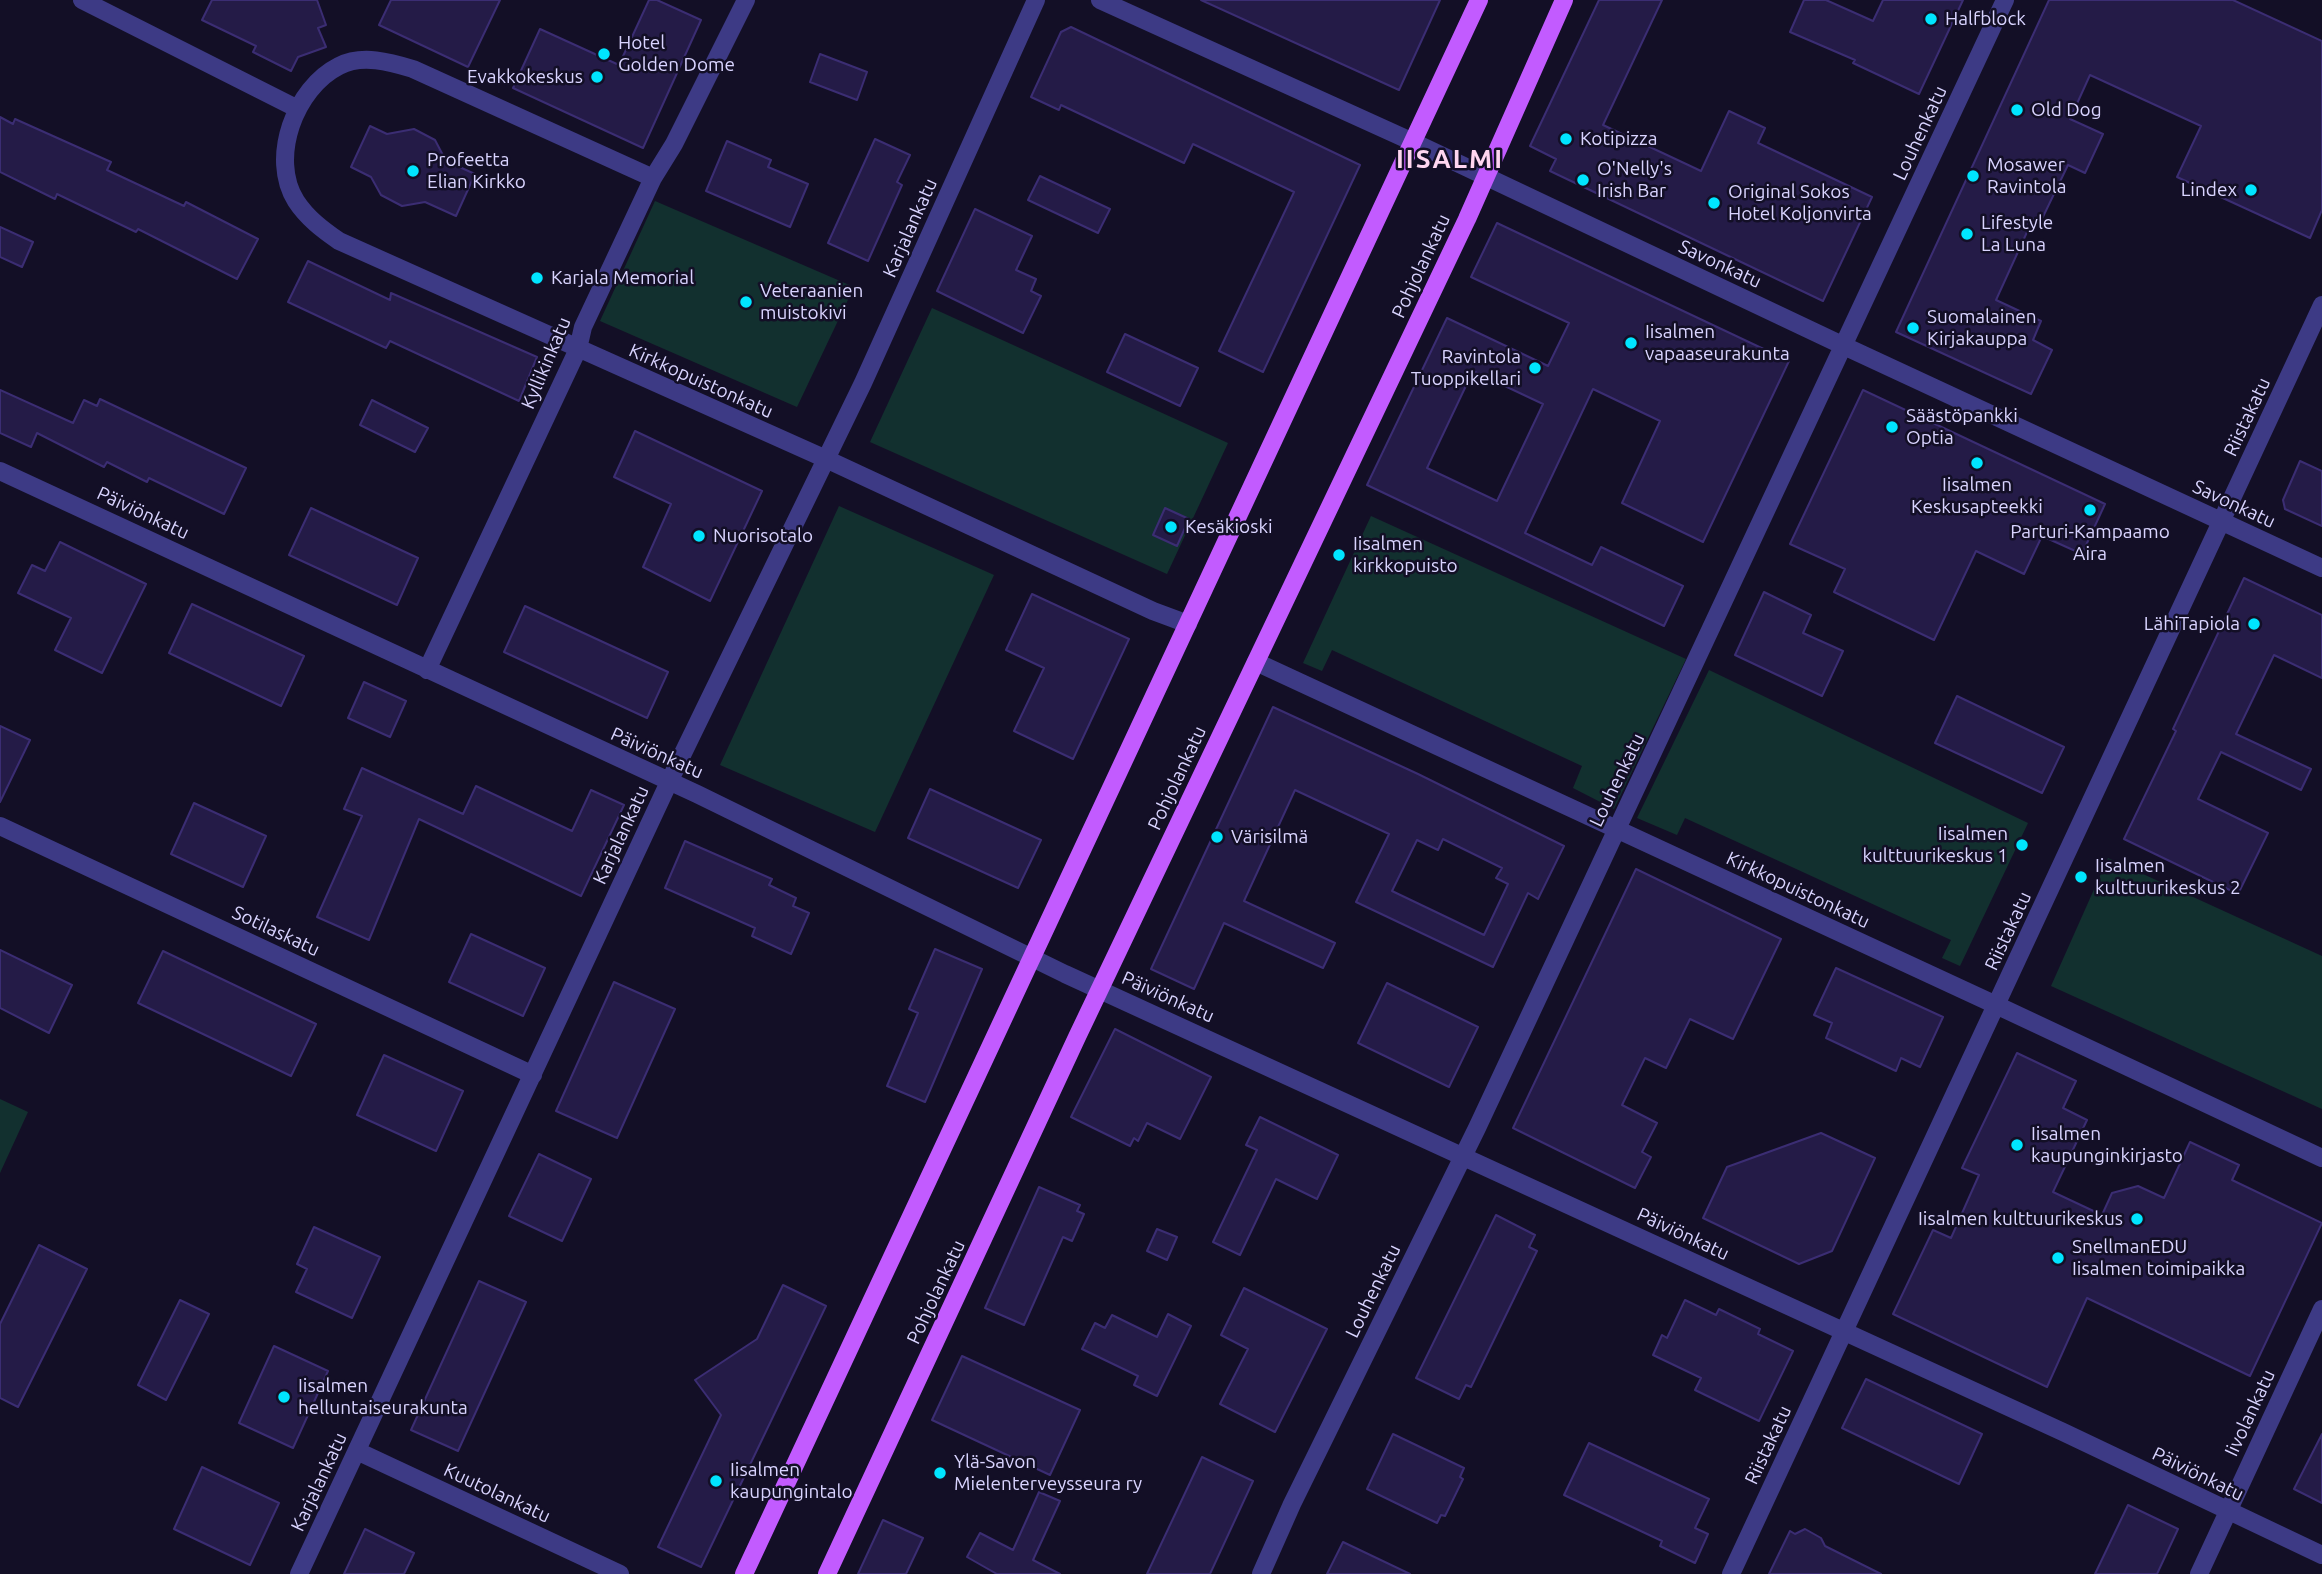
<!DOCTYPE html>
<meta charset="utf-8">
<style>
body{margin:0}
canvas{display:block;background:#130f26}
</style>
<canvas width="2322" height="1574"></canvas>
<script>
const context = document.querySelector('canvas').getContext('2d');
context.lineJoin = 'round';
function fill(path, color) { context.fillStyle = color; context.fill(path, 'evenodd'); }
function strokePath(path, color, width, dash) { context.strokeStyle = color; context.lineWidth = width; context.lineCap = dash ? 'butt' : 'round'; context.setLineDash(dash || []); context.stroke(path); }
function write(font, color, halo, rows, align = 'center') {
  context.font = font + ' Ubuntu,sans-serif'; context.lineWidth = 5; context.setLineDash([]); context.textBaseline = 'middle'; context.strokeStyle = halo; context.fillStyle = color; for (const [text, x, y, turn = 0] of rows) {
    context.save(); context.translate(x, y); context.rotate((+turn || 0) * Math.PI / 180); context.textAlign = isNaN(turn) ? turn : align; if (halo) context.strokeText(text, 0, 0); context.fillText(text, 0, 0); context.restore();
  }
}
fill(new Path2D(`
 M 655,201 L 854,287 L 797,407 L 600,321 Z
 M 932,308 L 1228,443 L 1167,574 L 870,442 Z
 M 839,506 L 994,575 L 875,832 L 720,765 Z
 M 1371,516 L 1686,659 L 1614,809 L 1573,788 L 1582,766 L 1332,650 L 1322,671 L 1303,663 Z
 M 1709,670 L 2028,823 L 1960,966 L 1942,958 L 1951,940 L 1685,818 L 1677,835 L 1637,818 Z
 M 2108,858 L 2322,956 L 2322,1109 L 2051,986 Z
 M 0,1099 L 28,1112 L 0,1173 Z`), '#12302f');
const building = new Path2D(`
 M 212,0 L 317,0 L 326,25 L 318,28 L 326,47 L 298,57 L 291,71 L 253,52 L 256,46 L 202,20 Z
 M 391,0 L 500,0 L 468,67 L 379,25 Z
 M 649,0 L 657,0 L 701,20 L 643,148 L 513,88 L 540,29 L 619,65 Z
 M 1201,0 L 1440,0 L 1399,90 Z
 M 1599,0 L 1662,0 L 1603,125 L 1701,171 L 1729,111 L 1765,128 L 1758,143 L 1872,197 L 1823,301 L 1550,171 L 1556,159 L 1530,146 Z
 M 1804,0 L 1826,0 L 1873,21 L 1883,0 L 1963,0 L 1919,94 L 1853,63 L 1855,60 L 1790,32 Z
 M 2049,0 L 2233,0 L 2322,41 L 2322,210 L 2310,238 L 2177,177 L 2201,126 L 2090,75 L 2070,119 L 2103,134 L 2085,173 L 2068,165 L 2040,223 L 2033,219 L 1996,300 L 2041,321 L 2033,340 L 2052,350 L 2031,394 L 1896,332 Z
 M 1071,27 L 1360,165 L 1263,372 L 1219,351 L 1294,192 L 1193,144 L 1184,163 L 1061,105 L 1059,110 L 1031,97 L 1061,32 Z
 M 820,54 L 867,72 L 857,100 L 810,82 Z
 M 0,117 L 13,124 L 15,119 L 111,162 L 107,170 L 184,206 L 186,202 L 258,239 L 237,279 L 138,229 L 136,232 L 57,194 L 55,199 L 0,172 Z
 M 370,126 L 387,134 L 414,129 L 435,140 L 446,161 L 475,174 L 456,216 L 425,202 L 402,206 L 381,195 L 371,177 L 351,167 Z
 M 875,139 L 910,155 L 897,182 L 902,185 L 868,261 L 828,243 Z
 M 727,141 L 771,160 L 768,167 L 808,184 L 790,227 L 706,191 Z
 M 1040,176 L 1110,209 L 1098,233 L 1028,200 Z
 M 975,209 L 1032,236 L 1016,270 L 1036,279 L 1031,291 L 1041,296 L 1023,333 L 937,291 Z
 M 1497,223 L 1789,361 L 1703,542 L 1622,503 L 1660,421 L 1593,389 L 1525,533 L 1592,565 L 1601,547 L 1683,586 L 1664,626 L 1367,485 L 1447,318 L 1548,366 L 1569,323 L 1471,277 ZM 1473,371 L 1543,404 L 1497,501 L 1427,468 Z
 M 0,227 L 33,242 L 22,267 L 0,257 Z
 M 308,261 L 390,300 L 391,293 L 537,357 L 519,401 L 390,341 L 386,348 L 288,302 Z
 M 1125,334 L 1198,368 L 1180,406 L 1107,372 Z
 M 0,390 L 73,423 L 84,400 L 97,406 L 100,399 L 246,468 L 224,514 L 149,478 L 147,482 L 107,462 L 104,467 L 37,433 L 31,447 L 0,433 Z
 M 1863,390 L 2105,504 L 2082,554 L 2042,536 L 2024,574 L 1976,551 L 1934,640 L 1834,592 L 1845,569 L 1790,544 Z
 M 372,400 L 428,428 L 415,452 L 360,425 Z
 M 635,431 L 762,491 L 710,601 L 643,567 L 671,504 L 614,477 Z
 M 2300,461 L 2322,471 L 2322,526 L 2285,509 L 2283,500 Z
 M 311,508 L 418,558 L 397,605 L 289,555 Z
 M 1165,508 L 1189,519 L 1177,546 L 1153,535 Z
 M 60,542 L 146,584 L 102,673 L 55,650 L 71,618 L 18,593 L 32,565 L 45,571 Z
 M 2244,578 L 2322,615 L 2322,678 L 2274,655 L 2236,734 L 2311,769 L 2301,790 L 2221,752 L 2198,799 L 2268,833 L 2238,894 L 2124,839 L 2176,731 L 2173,729 Z
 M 1764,592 L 1811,615 L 1803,633 L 1843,651 L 1822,696 L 1735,655 Z
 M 1032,594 L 1129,639 L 1073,759 L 1014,731 L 1044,668 L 1006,650 Z
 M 192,604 L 304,656 L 281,706 L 169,653 Z
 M 525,606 L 668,672 L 647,718 L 504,652 Z
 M 364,682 L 406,701 L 390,737 L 348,718 Z
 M 1957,696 L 2064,747 L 2042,793 L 1935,743 Z
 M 1273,707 L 1418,774 L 1564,846 L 1538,899 L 1528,893 L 1493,967 L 1356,902 L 1389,834 L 1295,790 L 1244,901 L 1335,943 L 1323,968 L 1224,923 L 1194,989 L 1151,969 ZM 1443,839 L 1502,868 L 1496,878 L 1508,884 L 1484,935 L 1392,891 L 1417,840 L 1438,850 Z
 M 0,726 L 30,740 L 0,802 Z
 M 362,768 L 463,814 L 476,786 L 572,831 L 591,790 L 624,805 L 581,896 L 419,819 L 369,940 L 317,917 L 362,816 L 344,809 Z
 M 930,789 L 1041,840 L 1018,888 L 908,838 Z
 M 194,803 L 266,836 L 243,887 L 171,854 Z
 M 685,841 L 772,879 L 769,885 L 796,898 L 793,906 L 809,913 L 791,954 L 752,936 L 755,928 L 665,888 Z
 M 1636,869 L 1781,939 L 1733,1039 L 1690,1019 L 1666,1068 L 1645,1058 L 1622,1105 L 1657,1123 L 1642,1152 L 1651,1157 L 1635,1188 L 1513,1128 Z
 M 471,934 L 545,968 L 523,1016 L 449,982 Z
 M 935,949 L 982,969 L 925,1102 L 887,1086 L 918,1013 L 909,1009 Z
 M 0,950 L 72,985 L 49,1033 L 0,1008 Z
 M 163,951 L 316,1024 L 291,1076 L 138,1003 Z
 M 1836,968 L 1943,1017 L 1920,1067 L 1901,1058 L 1896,1071 L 1826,1038 L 1832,1023 L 1814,1015 Z
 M 614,982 L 675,1009 L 617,1138 L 556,1111 Z
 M 1387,983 L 1478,1027 L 1449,1087 L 1358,1043 Z
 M 1115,1029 L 1211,1077 L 1180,1139 L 1147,1123 L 1138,1141 L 1134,1138 L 1130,1146 L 1071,1117 Z
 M 2017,1053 L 2076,1081 L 2063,1108 L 2087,1120 L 2053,1192 L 2102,1215 L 2112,1193 L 2138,1186 L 2164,1198 L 2190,1142 L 2239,1165 L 2232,1180 L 2322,1223 L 2250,1376 L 2087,1298 L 2047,1387 L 1893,1314 L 1933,1230 L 1951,1238 L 1979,1175 L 1962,1168 Z
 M 384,1055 L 463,1091 L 436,1151 L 357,1115 Z
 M 1260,1117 L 1338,1155 L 1317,1199 L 1276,1179 L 1240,1255 L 1213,1242 L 1257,1150 L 1246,1145 Z
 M 1821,1133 L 1875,1158 L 1832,1251 L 1799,1264 L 1703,1218 L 1727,1167 Z
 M 539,1154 L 591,1179 L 562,1241 L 509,1216 Z
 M 1039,1187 L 1080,1205 L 1077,1211 L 1084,1214 L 1072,1241 L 1063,1237 L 1024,1325 L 985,1308 Z
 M 1496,1215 L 1535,1235 L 1529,1247 L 1537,1251 L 1471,1387 L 1466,1385 L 1459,1399 L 1416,1378 Z
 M 314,1227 L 380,1257 L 352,1318 L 296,1292 L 307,1269 L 297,1264 Z
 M 1157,1229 L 1177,1237 L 1167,1260 L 1147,1251 Z
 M 39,1245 L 87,1269 L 18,1407 L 0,1398 L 0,1324 Z
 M 479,1281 L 526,1302 L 458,1451 L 411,1430 Z
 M 783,1285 L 826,1306 L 701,1567 L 658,1547 L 721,1415 L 695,1380 L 757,1339 Z
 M 1244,1288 L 1327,1329 L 1275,1432 L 1220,1404 L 1248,1349 L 1221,1335 Z
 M 180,1300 L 209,1314 L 166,1400 L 138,1385 Z
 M 1685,1300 L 1716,1315 L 1719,1309 L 1760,1329 L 1758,1334 L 1793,1351 L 1759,1421 L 1695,1390 L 1701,1378 L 1653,1355 L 1662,1335 L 1667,1338 Z
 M 1168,1314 L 1191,1326 L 1157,1396 L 1134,1385 L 1138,1376 L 1082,1349 L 1095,1323 L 1105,1328 L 1112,1315 L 1157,1337 Z
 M 274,1346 L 328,1371 L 293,1448 L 239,1423 Z
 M 962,1356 L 1080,1410 L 1050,1475 L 932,1420 Z
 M 1866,1379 L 1982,1434 L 1959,1484 L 1842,1428 Z
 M 1393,1434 L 1464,1468 L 1460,1477 L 1463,1479 L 1445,1516 L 1441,1515 L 1437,1523 L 1367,1489 Z
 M 2322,1434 L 2322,1503 L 2294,1489 Z
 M 1589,1443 L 1709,1499 L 1695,1528 L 1708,1534 L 1695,1563 L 1660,1546 L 1662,1541 L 1564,1495 Z
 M 1202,1457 L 1253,1481 L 1210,1574 L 1147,1574 Z
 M 202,1467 L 279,1503 L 250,1565 L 174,1529 Z
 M 1039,1492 L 1060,1501 L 1033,1560 L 1060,1574 L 997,1574 L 967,1557 L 980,1533 L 1013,1550 Z
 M 2128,1505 L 2178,1529 L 2157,1574 L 2095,1574 Z
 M 883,1520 L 923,1538 L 906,1574 L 858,1574 Z
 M 365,1529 L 414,1553 L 404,1574 L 344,1574 Z
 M 1805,1529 L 1821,1538 L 1825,1546 L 1881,1574 L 1769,1574 L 1790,1531 L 1795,1534 Z
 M 1343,1542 L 1410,1574 L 1327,1574 Z`);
fill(building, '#241b47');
strokePath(building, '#3b2d73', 2);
strokePath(new Path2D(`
 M 82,0 L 298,109
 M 1100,0 L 1413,142 L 1844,346 L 2322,568
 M 653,178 L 413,69 C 390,62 362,54 339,66 C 295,88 269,158 296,201 C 307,218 323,230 339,241 L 826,459 L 1153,611 L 1188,624
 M 0,471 L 697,794 L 1065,974 L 2063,1432 L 2322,1555
 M 1256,662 L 1996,1005 L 2322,1158
 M 427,670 L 578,349 L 583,327 L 653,178 L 674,144 L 746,0
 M 0,826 L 533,1075
 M 357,1451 L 620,1574
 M 299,1574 L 669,782 L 863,383 L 1036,0
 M 1261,1574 L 1292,1504 L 1477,1128 L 2005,0
 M 1731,1574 L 2322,305
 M 2199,1574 L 2322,1309`), '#3d3a85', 18);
strokePath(new Path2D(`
 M 744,1574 L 1479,0
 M 827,1574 L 1077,1037 L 1467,219 L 1564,0`), '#c25bff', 18);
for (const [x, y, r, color] of [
 [1931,19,7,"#00e5ff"],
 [604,54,7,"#00e5ff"],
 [597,77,7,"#00e5ff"],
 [2017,110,7,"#00e5ff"],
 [1566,139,7,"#00e5ff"],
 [413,171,7,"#00e5ff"],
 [1973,176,7,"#00e5ff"],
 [1583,180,7,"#00e5ff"],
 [2251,190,7,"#00e5ff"],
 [1714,203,7,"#00e5ff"],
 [1967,234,7,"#00e5ff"],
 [537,278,7,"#00e5ff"],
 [746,302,7,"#00e5ff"],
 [1913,328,7,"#00e5ff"],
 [1631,343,7,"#00e5ff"],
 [1535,368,7,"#00e5ff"],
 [1892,427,7,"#00e5ff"],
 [1977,463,7,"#00e5ff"],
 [2090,510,7,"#00e5ff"],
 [1171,527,7,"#00e5ff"],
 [699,536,7,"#00e5ff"],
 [1339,555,7,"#00e5ff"],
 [2254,624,7,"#00e5ff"],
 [1217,837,7,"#00e5ff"],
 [2022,845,7,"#00e5ff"],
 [2081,877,7,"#00e5ff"],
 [2017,1145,7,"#00e5ff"],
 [2137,1219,7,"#00e5ff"],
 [2058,1258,7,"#00e5ff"],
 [284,1397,7,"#00e5ff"],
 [940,1473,7,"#00e5ff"],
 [716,1481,7,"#00e5ff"]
]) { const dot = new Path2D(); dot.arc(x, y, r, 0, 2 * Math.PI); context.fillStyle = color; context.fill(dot); strokePath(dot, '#130f26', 2.5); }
write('19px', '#d9d4ff', '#130f26', [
 ["Halfblock",1945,19],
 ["Hotel",618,43],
 ["Golden Dome",618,65],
 ["Evakkokeskus",583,77,"right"],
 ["Old Dog",2031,110],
 ["Kotipizza",1580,139],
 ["Profeetta",427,160],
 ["Elian Kirkko",427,182],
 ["Mosawer",1987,165],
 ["Ravintola",1987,187],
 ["O'Nelly's",1597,169],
 ["Irish Bar",1597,191],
 ["Lindex",2237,190,"right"],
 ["Original Sokos",1728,192],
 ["Hotel Koljonvirta",1728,214],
 ["Lifestyle",1981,223],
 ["La Luna",1981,245],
 ["Karjala Memorial",551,278],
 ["Veteraanien",760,291],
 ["muistokivi",760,313],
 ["Suomalainen",1927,317],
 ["Kirjakauppa",1927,339],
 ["Iisalmen",1645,332],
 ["vapaaseurakunta",1645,354],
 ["Ravintola",1521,357,"right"],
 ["Tuoppikellari",1521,379,"right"],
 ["Säästöpankki",1906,416],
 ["Optia",1906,438],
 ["Iisalmen",1977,485,"center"],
 ["Keskusapteekki",1977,507,"center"],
 ["Kesäkioski",1185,527],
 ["Parturi-Kampaamo",2090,532,"center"],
 ["Aira",2090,554,"center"],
 ["Nuorisotalo",713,536],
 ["Iisalmen",1353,544],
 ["kirkkopuisto",1353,566],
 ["LähiTapiola",2240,624,"right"],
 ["Iisalmen",2008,834,"right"],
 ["kulttuurikeskus 1",2008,856,"right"],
 ["Värisilmä",1231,837],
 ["Iisalmen",2095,866],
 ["kulttuurikeskus 2",2095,888],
 ["Iisalmen",2031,1134],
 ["kaupunginkirjasto",2031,1156],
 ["Iisalmen kulttuurikeskus",2123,1219,"right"],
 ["SnellmanEDU",2072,1247],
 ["Iisalmen toimipaikka",2072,1269],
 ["Iisalmen",298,1386],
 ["helluntaiseurakunta",298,1408],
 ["Ylä-Savon",954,1462],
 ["Mielenterveysseura ry",954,1484],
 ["Iisalmen",730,1470],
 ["kaupungintalo",730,1492]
], 'left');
write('19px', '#d9d4ff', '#130f26', [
 ["Louhenkatu",1920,133,-65],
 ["Karjalankatu",910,228,-66],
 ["Savonkatu",1720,264,25],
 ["Pohjolankatu",1421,266,-65],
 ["Kyllikinkatu",546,363,-67],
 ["Kirkkopuistonkatu",701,381,24],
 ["Riistakatu",2247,417,-65],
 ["Savonkatu",2234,504,25],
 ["Päiviönkatu",143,513,25],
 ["Päiviönkatu",657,753,24],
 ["Pohjolankatu",1177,778,-65],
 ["Louhenkatu",1617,780,-64],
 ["Karjalankatu",621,835,-65],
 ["Kirkkopuistonkatu",1798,890,25],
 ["Sotilaskatu",276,931,25],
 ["Riistakatu",2008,931,-65],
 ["Päiviönkatu",1168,997,24],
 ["Päiviönkatu",1683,1234,25],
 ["Louhenkatu",1373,1291,-64],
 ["Pohjolankatu",936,1292,-65],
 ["Iivolankatu",2250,1413,-65],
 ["Riistakatu",1768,1445,-65],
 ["Päiviönkatu",2198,1474,26],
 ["Karjalankatu",319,1482,-65],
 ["Kuutolankatu",497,1493,25]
]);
context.letterSpacing = '2px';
write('bold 26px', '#ffd6f0', '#130f26', [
 ["IISALMI",1450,159]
]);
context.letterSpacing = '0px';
</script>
